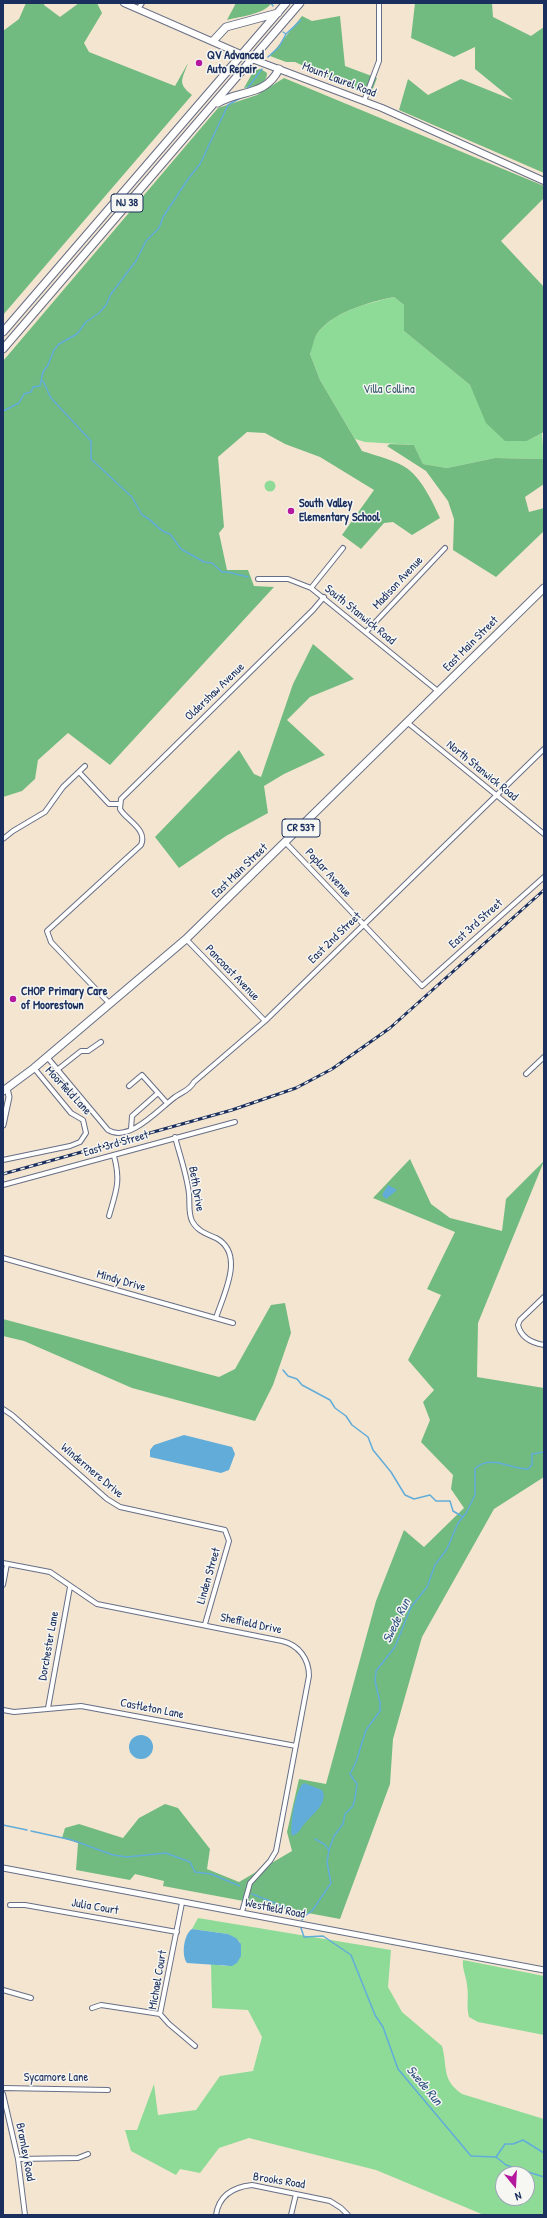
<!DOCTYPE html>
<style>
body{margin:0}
#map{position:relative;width:547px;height:2218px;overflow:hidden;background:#f4e5d1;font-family:"Patrick Hand",sans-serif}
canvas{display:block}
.frame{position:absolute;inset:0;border:4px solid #1b2f5e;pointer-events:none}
.north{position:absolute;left:495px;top:2166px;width:40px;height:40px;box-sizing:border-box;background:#f6f6f2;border:1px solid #9ea6b7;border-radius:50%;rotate:162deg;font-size:11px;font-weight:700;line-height:16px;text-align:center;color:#1b2f5e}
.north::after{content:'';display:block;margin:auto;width:14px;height:18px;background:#b5179e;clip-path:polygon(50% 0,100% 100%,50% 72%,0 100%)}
</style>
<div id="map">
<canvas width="547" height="2218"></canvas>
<div class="frame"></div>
<div class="north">N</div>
</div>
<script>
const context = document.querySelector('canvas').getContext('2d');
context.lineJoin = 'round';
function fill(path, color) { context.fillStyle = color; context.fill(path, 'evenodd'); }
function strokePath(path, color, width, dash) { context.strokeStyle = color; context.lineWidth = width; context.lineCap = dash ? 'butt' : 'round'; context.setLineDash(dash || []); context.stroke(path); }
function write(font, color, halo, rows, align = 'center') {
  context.font = font + ' "Patrick Hand",sans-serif'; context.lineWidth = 3; context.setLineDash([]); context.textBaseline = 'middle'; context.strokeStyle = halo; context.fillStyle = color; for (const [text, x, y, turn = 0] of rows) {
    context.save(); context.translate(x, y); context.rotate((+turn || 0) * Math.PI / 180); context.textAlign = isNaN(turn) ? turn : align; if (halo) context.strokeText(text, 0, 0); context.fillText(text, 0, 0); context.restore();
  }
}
fill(new Path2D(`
 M 394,297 L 404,305 L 404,331 L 470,385 L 477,399 L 527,441 L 542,433 L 544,459 L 495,458 L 447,468 L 423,464 L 414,445 L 365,442 L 355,439 L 320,380 L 310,354 C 312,347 314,336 319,331 C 336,311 369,303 394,297 Z
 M264.5 486a5.5 5.5 0 1 1 11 0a5.5 5.5 0 1 1-11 0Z
 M 198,1918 L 391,1950 L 388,1987 L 402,2012 L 442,2046 C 448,2068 441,2079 462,2094 L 544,2119 L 544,2215 L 484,2215 L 376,2170 L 249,2138 L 219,2148 L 200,2173 L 180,2169 L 176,2175 L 131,2151 L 125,2130 L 137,2130 L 154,2084 L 158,2115 L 196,2110 L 220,2076 L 253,2071 L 262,2037 L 248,2010 L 212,2008 L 211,1964 L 225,1966 L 237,1963 L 241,1953 L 240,1942 L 228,1934 L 192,1929 ZM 503,2174 L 527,2174 L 527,2198 L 503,2198 Z
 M 463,1960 L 544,1976 L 544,2035 L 478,2022 L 469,2017 C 466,2005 469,1996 467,1985 C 466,1976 462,1969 463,1960 Z`), '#8edb98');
fill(new Path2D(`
 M 26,3 L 44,3 L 44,5 L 60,17 L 79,3 L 97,3 L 102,13 L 84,43 L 89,52 L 175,86 L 188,63 C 182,80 177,83 192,95 L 3,315 L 3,31 L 19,19 Z
 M 236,3 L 272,3 C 262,15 242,16 227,20 Z
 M 415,3 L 492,3 L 493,17 L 531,36 L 544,27 L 544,173 L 399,110 L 408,79 L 428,95 L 461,79 L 513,100 L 475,69 L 475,47 L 454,57 L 411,38 Z
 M 302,16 L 312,21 L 340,16 L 345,66 L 377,78 L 370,96 L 295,62 L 286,62 L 270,56 Z
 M 261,69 L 267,73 C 267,85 253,87 244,88 L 254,70 Z
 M 284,78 L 544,186 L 544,198 L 501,241 L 544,287 L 544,432 L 527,441 L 505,441 L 486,423 L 470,385 L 404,331 L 404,305 L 394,297 C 370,302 336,311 319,331 C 314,336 313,347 310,354 L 320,380 L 362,451 C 377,456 395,460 408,469 C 423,481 432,501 440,518 L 412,535 L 393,522 L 384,523 L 361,549 L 342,535 L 374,490 L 320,457 L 285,444 L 265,433 L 247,432 L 218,457 L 224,527 L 219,533 L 227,570 L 248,570 L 254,586 L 274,587 L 110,765 L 68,733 L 38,760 L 35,779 L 22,791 L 3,797 L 3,361 L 218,108 L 257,95 Z
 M 390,444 L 414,445 L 423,464 L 447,468 L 495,458 L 544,459 L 544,484 L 525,497 L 529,512 L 544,508 L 544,531 L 496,577 L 453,550 L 454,519 L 448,501 L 426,471 L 387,446 Z
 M 313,644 L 354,679 L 310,697 L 287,720 L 325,755 L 284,774 L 264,786 L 268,813 L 226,836 L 179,868 L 155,837 L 239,750 L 254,774 L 261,777 L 293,684 Z
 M 410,1159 L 431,1204 L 450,1218 L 502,1231 L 506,1199 L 544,1161 L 478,1323 L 477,1377 L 544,1388 L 544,1477 L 494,1509 L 422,1637 L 393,1739 L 390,1784 L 340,1919 L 163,1886 L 164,1881 L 135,1874 L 130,1880 L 76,1870 L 78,1843 L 62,1838 L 65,1828 L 79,1824 L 123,1838 L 139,1818 L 165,1804 L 178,1808 L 210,1849 L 207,1869 L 239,1882 L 292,1851 L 287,1832 L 299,1779 L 326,1784 L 376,1601 L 404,1530 L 424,1547 L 464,1508 L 451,1489 L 453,1475 L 421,1442 L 430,1420 L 423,1402 L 434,1390 L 408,1360 L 441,1295 L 427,1289 L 455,1232 L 373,1198 Z
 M 285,1303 L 291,1333 L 273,1385 L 255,1421 L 132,1388 L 24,1341 L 3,1336 L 3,1319 L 219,1377 L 235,1369 L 271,1305 Z`), '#72bb80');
fill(new Path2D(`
 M 388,1185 L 397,1190 L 386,1199 L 382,1195 Z
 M 184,1435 L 232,1447 L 235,1454 L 229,1470 L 221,1473 L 150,1457 L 150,1450 L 154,1445 Z
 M129 1747a12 12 0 1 1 24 0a12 12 0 1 1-24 0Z
 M 304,1783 L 322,1790 C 329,1802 313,1814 306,1822 C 301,1827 299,1834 292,1836 C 289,1827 296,1786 304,1783 Z
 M 192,1929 L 228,1934 L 236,1938 L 241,1944 L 241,1956 L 237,1963 L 232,1966 L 187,1963 C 181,1955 184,1934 192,1929 Z`), '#61acd9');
strokePath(new Path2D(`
 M 271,3 L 273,6
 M 283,32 L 286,34
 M 268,57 L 279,47 L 286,34 L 301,20
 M 247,89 L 262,69
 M 43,381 L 51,398 L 91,441 L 91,459 L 132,497 L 142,515 C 153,519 158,532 170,534 L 181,549 L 204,562 L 212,563 L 222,572 L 228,572 L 248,577
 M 3,411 L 19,403 L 24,394 L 31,392 L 33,387 L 40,386 L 43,372 L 48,365 L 54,350 L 59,344 L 77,334 L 86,322 L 99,313 L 106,305 L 111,294 L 136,261 L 146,241 L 159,228 L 163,217 L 188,179 L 200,164 L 228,105 L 242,97
 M 283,1370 L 288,1376 L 297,1379 L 302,1385 L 330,1400 L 335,1408 L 346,1416 L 352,1425 L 368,1437 L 373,1450 L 391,1472 L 405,1495 L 414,1499 L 430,1495 L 436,1501 L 450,1501 L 453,1511 L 463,1517
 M 3,1825 L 27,1830
 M 31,1831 L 72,1840 L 113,1855 L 127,1857 L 166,1853 L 190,1862 L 195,1872 L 211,1874 L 240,1886
 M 315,1839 L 324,1844 L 329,1850
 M 252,1894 L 305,1915
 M 302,1920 L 306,1915 L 312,1911 L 331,1883 L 327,1862 L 329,1850 L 334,1836 L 343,1824 L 345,1814 L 353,1806 L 355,1798 L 357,1784 L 350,1774 L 356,1762 L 366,1730 L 380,1711 L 380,1702 L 375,1681 L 376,1671 L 395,1647 L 411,1607 L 427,1587 L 435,1565 L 447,1549 L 458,1523 L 466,1513 L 475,1495 L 475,1469 C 489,1454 511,1469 528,1469 L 532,1465 L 532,1454 L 544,1452
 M 301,1928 L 304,1937 L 323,1936 L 351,1955 L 375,2015 L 383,2027 L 398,2069 L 471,2156 L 496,2157
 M 496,2157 L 505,2144 L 513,2144 L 523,2140 L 544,2153
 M 496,2157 L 506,2165 L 544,2177`), '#61acd9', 1.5);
const minor = new Path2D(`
 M 138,9 L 142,3
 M 364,101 L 379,61 L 379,3
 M 258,579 L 288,579 L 311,588 L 439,692
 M 311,588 L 343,548
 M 366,632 L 445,548
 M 408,723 L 544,834
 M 79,772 L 109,804 L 119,804
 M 3,839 L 13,831 L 45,812 L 63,787 L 85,766
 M 286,843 L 422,986 L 544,877
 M 186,939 L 265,1021
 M 110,1004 L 51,942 L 47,931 L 141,845 C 148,829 126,820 120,809 L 121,799 L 313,610 L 324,597
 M 47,1057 L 108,1130 C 129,1143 159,1109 175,1097 C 182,1092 190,1090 194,1082 L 265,1021 L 544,749
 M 57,1070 L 81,1051 L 88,1051 L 101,1042
 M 526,1074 L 544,1057
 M 129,1086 L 142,1075 L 167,1103
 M 131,1129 L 132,1116 L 158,1093
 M 175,1137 C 180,1156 187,1175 189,1194 C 190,1203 188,1212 192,1221 C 197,1231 207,1234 216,1238 C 246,1254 223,1295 216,1318
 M 3,1160 L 70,1146 L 80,1142 L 86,1133 L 83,1120 L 71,1113 L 34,1068
 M 3,1185 L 235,1122
 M 109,1216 C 116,1191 121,1182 114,1156
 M 3,1258 L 233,1323
 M 544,1297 L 520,1320 L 518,1325 C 521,1338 532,1343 544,1345
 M 3,1409 L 12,1415 L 107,1499 L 120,1507 L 225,1530 L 229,1541 L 205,1624
 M 3,1563 L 50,1572 L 97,1604 L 282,1641 C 299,1645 309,1659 309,1676 L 276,1851 L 270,1861 L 250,1883 L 242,1912
 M 3,1585 L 7,1564
 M 48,1708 L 70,1587
 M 3,1710 L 14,1712 L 81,1706 L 296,1746
 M 182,1903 L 160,2014 L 169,2024 L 195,2046
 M 10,1905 L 25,1905 L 177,1932
 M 3,1990 L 31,1998
 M 92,2008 L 101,2005 L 160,2014
 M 3,2088 L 108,2090
 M 3,2094 L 18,2159 L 25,2215
 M 18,2159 L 78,2158 L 88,2154
 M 216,2215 C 219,2195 233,2187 252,2185 L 330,2201 L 341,2208 L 348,2215
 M 291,2215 L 296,2194`);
const tertiary = new Path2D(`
 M 3,1125 L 9,1097 L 7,1088
 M 3,1868 L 544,1970`);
const secondary = new Path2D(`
 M 124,3 L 252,59 L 382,108 L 544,181`);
const primary = new Path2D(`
 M 3,1091 L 34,1068 L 186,939 L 544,588`);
const trunk = new Path2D(`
 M 213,41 L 226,27 L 278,13
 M 218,103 C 241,89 265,97 279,69
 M 3,332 L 286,3
 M 3,349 L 300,3`);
strokePath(minor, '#676f86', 6);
strokePath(tertiary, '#676f86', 7);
strokePath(secondary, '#676f86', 8);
strokePath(primary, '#676f86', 9);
strokePath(trunk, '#676f86', 9);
strokePath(minor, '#fff', 4);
strokePath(tertiary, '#fff', 5);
strokePath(secondary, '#fff', 6);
strokePath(primary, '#fff', 7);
strokePath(trunk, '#fff', 7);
const rail = new Path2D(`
 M 3,1174 L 232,1110 L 296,1088 L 332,1069 L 390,1028 L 544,890`);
strokePath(rail, '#1b2f5e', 3);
strokePath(rail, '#f6f6f2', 1.5, [4.5]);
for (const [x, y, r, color] of [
 [199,63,4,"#b5179e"],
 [291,511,4,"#b5179e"],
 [13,999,4,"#b5179e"]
]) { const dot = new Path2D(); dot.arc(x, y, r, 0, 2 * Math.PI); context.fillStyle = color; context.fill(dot); strokePath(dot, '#f6f6f2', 1.5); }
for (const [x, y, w] of [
 [127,203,32],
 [301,828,38]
]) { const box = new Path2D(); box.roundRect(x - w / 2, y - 9, w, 18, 3); context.fillStyle = '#f6f6f2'; context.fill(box); strokePath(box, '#1b2f5e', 1); }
write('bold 11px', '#1b2f5e', null, [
 ["NJ 38",127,203],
 ["CR 537",301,828]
]);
write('bold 12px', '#1b2f5e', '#f6f6f2', [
 ["QV Advanced",207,56],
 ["Auto Repair",207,70],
 ["South Valley",299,504],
 ["Elementary School",299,518],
 ["CHOP Primary Care",21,992],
 ["of Moorestown",21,1006]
], 'left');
write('12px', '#1b2f5e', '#f6f6f2', [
 ["Mount Laurel Road",339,80,21],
 ["Madison Avenue",398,583,-47],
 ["South Stanwick Road",360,615,39],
 ["East Main Street",471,644,-45],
 ["Oldershaw Avenue",215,692,-44],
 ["North Stanwick Road",482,771,39],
 ["East Main Street",240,871,-44],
 ["Poplar Avenue",328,873,47],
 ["East 3rd Street",476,924,-42],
 ["East 2nd Street",335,938,-44],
 ["Pancoast Avenue",232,973,46],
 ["Moorfield Lane",68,1091,47],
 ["East 3rd Street",116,1144,-16],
 ["Beth Drive",196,1189,80],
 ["Mindy Drive",121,1281,16],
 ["Windermere Drive",92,1471,40],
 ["Linden Street",209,1576,-74],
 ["Sheffield Drive",251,1624,12],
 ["Dorchester Lane",49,1646,-80],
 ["Castleton Lane",152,1709,11],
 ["Julia Court",95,1907,10],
 ["Westfield Road",275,1909,11],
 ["Michael Court",158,1980,-80],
 ["Sycamore Lane",56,2078],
 ["Bramley Road",25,2152,79],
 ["Brooks Road",279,2181,9]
]);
write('12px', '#385a6c', '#f6f6f2', [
 ["Villa Collina",389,390]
]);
write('italic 13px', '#305483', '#f6f6f2', [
 ["Swede Run",397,1621,-64],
 ["Swede Run",424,2086,50]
]);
</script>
